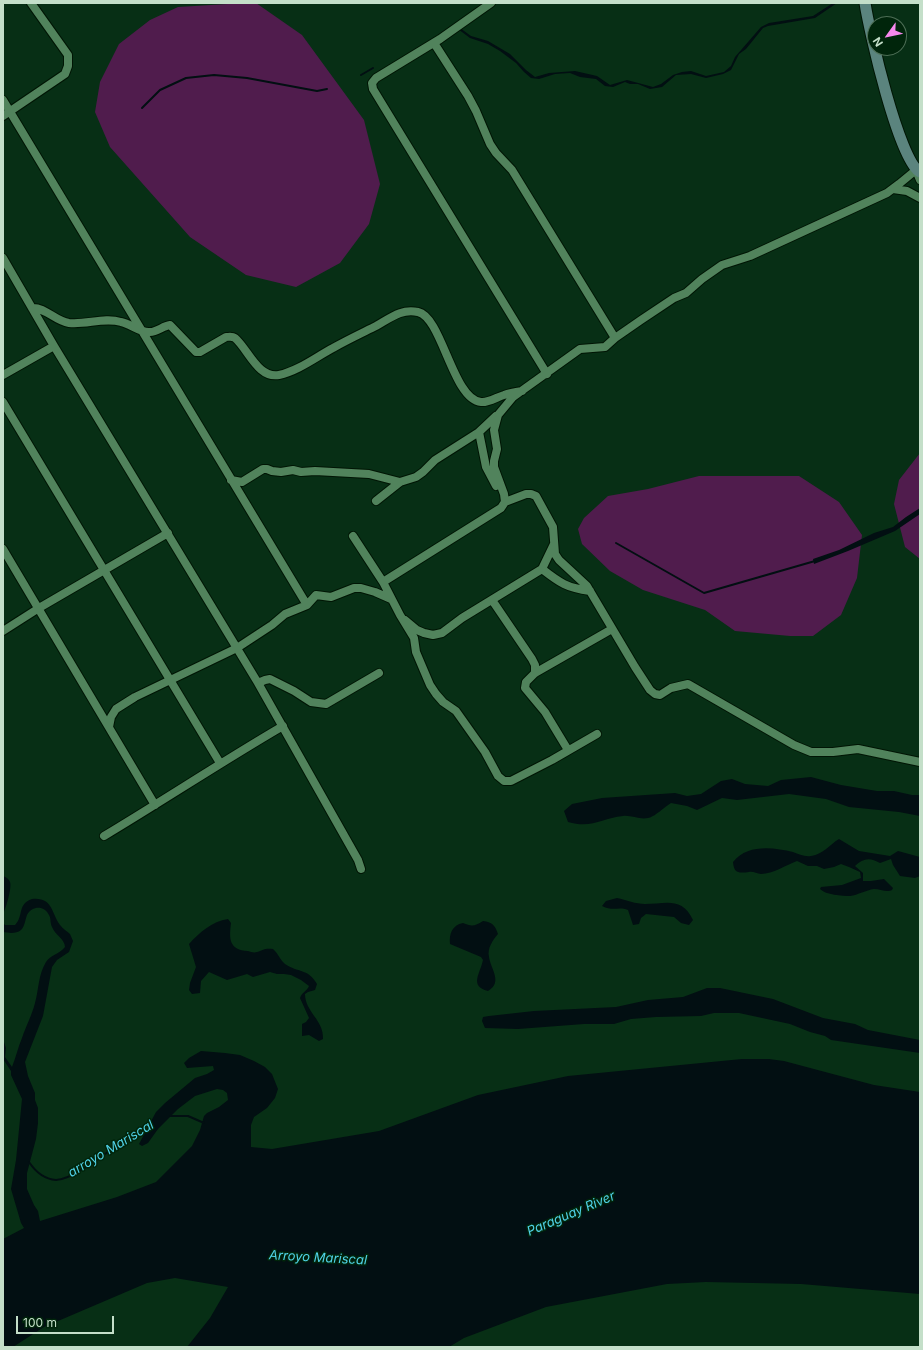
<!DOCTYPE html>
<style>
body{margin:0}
#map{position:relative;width:923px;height:1350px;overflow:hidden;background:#072f15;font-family:Inter,sans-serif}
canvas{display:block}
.frame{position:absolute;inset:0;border:4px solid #c4dfc9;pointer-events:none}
.north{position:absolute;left:867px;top:16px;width:40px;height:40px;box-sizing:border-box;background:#00250b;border:1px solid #4e6f57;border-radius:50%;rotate:237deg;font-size:11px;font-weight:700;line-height:16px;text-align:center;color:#c4dfc9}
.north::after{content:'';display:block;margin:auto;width:14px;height:18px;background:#f688ed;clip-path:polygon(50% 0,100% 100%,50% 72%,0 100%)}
.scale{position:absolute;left:16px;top:1316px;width:98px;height:18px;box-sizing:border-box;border:2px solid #c4dfc9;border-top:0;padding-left:5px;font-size:12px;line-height:14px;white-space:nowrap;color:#c4dfc9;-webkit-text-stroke:3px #00250b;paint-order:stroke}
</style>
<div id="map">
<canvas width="923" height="1350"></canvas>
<div class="frame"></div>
<div class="north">N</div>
<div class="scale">100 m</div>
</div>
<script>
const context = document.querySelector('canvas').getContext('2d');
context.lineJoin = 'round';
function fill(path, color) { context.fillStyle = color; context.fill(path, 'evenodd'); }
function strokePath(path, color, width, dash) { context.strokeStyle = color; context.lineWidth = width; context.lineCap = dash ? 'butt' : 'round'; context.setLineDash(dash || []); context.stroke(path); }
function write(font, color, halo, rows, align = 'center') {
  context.font = font + ' Inter,sans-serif'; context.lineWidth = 3; context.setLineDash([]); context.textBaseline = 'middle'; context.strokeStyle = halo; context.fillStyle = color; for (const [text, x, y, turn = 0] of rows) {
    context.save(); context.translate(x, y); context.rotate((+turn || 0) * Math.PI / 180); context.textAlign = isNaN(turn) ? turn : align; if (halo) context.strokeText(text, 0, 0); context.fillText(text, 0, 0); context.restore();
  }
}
fill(new Path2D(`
 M 244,3 L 256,3 L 302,35 L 364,120 L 380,184 L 369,224 L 340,263 L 296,287 L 246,275 L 190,237 L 110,147 L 95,112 L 100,82 L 119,44 L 150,20 L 178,7 Z
 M 920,453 L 920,559 L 905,547 L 894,504 L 899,480 Z
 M 699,476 L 799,476 L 839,502 L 862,535 L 857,578 L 841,615 L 813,636 L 790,636 L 735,631 L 705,610 L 643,590 L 610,571 L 582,544 L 578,529 L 584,518 L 608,496 L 648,489 Z`), '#501c4d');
fill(new Path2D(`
 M 833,3 L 837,3 L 815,18 L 768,26 L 763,28 L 746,49 L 739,54 L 731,70 L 723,74 L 706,78 L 691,74 L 676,75 L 662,87 L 650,89 L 638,84 L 630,84 L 625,82 L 613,87 L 605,86 L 596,79 L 580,77 L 570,73 L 555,74 L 539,79 L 531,78 L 524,72 L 516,63 L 500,51 L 488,44 L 470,38 L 458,29 L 460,28 L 471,36 L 488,41 L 510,54 L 526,70 L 535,77 L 549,73 L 575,71 L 597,76 L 610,85 L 627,80 L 653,87 L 661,84 L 673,75 L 682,72 L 691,71 L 706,76 L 724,72 L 731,66 L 735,57 L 761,27 L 769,23 L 813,16 Z
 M 920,508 L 920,514 L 895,531 L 848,551 L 814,564 L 813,559 L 839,550 L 874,533 L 893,527 L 906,517 Z
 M 811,777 L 841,785 L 877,791 L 894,791 L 912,795 L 920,795 L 920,816 L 899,812 L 849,807 L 826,799 L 789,794 L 737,800 L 722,798 L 697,810 L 687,806 L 671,803 C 666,806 653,818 648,818 C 640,820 631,815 623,816 C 602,818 592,829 568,822 L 564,811 L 572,804 L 602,798 L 675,793 L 687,796 L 701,794 L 721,781 L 732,779 L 745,784 L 768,786 L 781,780 Z
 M 839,839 L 859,851 L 890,856 L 898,851 L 920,857 L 920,876 L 915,878 L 900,876 L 893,865 L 891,859 L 880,863 C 870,857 863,858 855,866 L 863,873 L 863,881 L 871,881 L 884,879 L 893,888 L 892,890 C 887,893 880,889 874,889 C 866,890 858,895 850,896 C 842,896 826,895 820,889 L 821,887 L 842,885 L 861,878 L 860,872 L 849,867 L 841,864 L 834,867 L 824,869 L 817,866 L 808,866 L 797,861 C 786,865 773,874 761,874 C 757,874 753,871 749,872 C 739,873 734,874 733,862 C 747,844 773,847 793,852 C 799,854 804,857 811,856 C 824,854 829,845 839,839 Z
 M 3,876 C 6,877 9,879 10,882 C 12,888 6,908 3,914 Z
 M 617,898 C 626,900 636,904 645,904 C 665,904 682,896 693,920 L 689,925 L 681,923 L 674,917 L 646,914 L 641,918 L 639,924 L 633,925 L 628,910 C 618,906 614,912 602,906 L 606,901 Z
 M 32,899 C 53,897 51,913 60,925 C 63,929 67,931 70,934 L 73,941 L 69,952 L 57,960 L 52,967 L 43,1016 L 25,1062 L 28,1076 L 35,1093 L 35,1100 L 38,1108 L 38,1123 L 36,1139 L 27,1173 L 27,1189 L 34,1205 L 38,1211 L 40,1221 L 117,1197 L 156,1182 L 192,1146 L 200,1130 L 204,1116 L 207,1113 L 219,1107 L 228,1100 L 227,1093 L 223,1090 L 217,1089 L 195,1096 L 178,1109 L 158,1129 L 148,1143 L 142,1146 L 139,1144 L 156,1112 L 165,1103 L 195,1078 L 207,1074 L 214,1070 L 213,1066 L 187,1068 L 184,1063 L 189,1058 L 201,1051 L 225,1053 L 240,1055 L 254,1061 L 265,1067 L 272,1074 L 278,1089 L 275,1098 L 267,1108 L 254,1117 L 251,1125 L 251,1147 L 272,1149 L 379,1131 L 478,1095 L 568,1076 L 742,1059 L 769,1059 L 784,1061 L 874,1085 L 920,1092 L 920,1294 L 801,1284 L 706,1282 L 667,1284 L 546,1307 L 464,1338 L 449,1347 L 187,1347 L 210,1318 L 228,1287 L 175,1278 L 147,1283 L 44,1327 L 13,1347 L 3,1347 L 3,1239 L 24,1228 L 21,1223 L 11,1189 L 16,1160 L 22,1099 L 11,1075 L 11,1071 L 3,1059 L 3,1039 L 6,1048 L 5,1057 L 12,1067 C 16,1057 18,1047 22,1038 C 26,1026 32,1015 35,1003 C 39,989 38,975 46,962 C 50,955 60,954 65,947 C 65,939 55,935 52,927 C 50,923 51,918 49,915 C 44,905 32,906 27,915 C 25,920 25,926 21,930 C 16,934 9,933 3,932 L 3,923 L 5,925 L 15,925 C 24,916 17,904 32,899 Z
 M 228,919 L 231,923 C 229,939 229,950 248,951 C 251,952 254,953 257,952 C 264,950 264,948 273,949 C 278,953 280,960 285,964 C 298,973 308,968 317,984 L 315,990 L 308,992 L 305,994 C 305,1012 324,1020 323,1039 L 319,1041 L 309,1035 L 302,1036 L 302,1024 L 306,1022 L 309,1018 L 300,998 C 302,992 307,991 309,986 L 301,980 L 291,975 L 284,974 L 277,974 L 270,972 L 253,977 L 247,974 L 227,980 L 209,972 L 201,981 L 200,993 L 192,994 L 189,990 L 190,983 L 196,967 L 189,944 C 199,933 212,921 228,919 Z
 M 483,921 C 492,922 495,925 498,934 C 493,940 487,948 489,957 C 491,970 503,982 488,991 C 469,986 480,974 483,960 L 481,957 L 450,944 C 449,934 452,925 463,923 C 472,927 475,926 483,921 Z
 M 707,988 L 720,988 L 773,999 L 823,1018 L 855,1024 L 868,1030 L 920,1040 L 920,1053 L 831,1040 L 825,1036 L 810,1032 L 790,1024 L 739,1013 L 714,1013 L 701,1016 L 656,1017 L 631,1019 L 614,1024 L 584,1024 L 518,1029 L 485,1028 L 482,1021 L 483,1017 L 489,1016 L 534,1011 L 616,1007 L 648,1000 L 683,997 Z`), '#020f12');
strokePath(new Path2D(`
 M 361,75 L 373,68
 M 142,108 L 160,90 L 186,78 L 214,75 L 247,78 L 317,91 L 327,89
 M 616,543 L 704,593 L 815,561
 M 170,1116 L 188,1116 L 204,1123
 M 29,1162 C 35,1171 43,1179 56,1180 C 78,1180 127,1134 151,1123`), '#020f12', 2);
const street = new Path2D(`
 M 491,3 L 440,39 L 376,78 L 372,83 L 373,89 L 547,374
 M 434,43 L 468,96 L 476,111 L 490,144 L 496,153 L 512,170 L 615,338
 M 3,100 L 307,605
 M 3,116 L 65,74 L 68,66 L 68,55 L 31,3
 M 893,189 L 907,191 L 920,198
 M 3,258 L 54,346 L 258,683 L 358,860 L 361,869
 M 32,308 C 45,307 55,321 69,323 C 86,325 104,317 121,322 C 131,324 140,333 150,332 C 157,332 163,326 170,325 L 196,352 L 200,352 L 226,337 C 229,337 232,336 235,338 C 248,349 258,379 279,375 C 298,371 316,357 333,348 C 347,340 362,333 376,326 C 389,319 401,308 418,312 C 442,317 453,400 481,402 C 488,403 497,397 504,395 C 510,393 516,392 522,391
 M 3,375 L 54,346
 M 3,402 L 220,763
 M 231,480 L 242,482 L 263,469 L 267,469 L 272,471 L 281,472 L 293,470 L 301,472 L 315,471 L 369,474 L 400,482
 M 496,486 L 486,467 L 479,432 L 496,416
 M 376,501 L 400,482 L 416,477 L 423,472 L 435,460 L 479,432
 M 505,502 L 504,494 L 494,467 L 494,461 L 497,449 L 494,430 L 498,415 L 513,397 L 580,349 L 605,347 L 615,338 L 641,320 L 674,298 L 686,293 L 702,279 L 722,265 L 750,256 L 887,193 L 899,184 L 916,170 L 920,180
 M 353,536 L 383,582 L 400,615 L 414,638 L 416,652 L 430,685 L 436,694 L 443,702 L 456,711 L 485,752 L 498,776 L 504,781 L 511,781 L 552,760 L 597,734
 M 3,549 L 155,805
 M 542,569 C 560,583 567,588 590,591
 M 383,582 L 501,508 L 505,502 L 526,494 L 531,494 L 536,496 L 553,527 L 555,554 L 559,560 L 587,586 L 635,667 L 650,690 L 655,694 L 660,695 L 671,688 L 688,684 L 794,745 L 811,752 L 833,752 L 858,749 L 920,762
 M 492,600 L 532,659 L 535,665 L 535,673
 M 405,620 L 417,630 L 424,633 L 433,635 L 442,633 L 462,618 L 542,569 L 554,544
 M 3,631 L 39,608 L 168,533
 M 258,683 L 265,680 L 270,679 L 294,691 L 311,702 L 326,704 L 379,673
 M 109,727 L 111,717 L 116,709 L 135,697 L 237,648 L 272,625 L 285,614 L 307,605 L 316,595 L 331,597 L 354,588 L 361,588 L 375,592 L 391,599
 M 568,750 L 545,712 L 525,688 L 526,682 L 535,673 L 612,629
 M 104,836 C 164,800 223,761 283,726`);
const secondary = new Path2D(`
 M 865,3 C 869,30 899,161 920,172`);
strokePath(street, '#001504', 10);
strokePath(secondary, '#001504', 13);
strokePath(street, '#51835c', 8);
strokePath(secondary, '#5b847e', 11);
write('italic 13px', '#50d2e8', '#00250b', [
 ["arroyo Mariscal",111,1149,-31],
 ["Paraguay River",571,1214,-23],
 ["Arroyo Mariscal",318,1258,3]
]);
</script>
